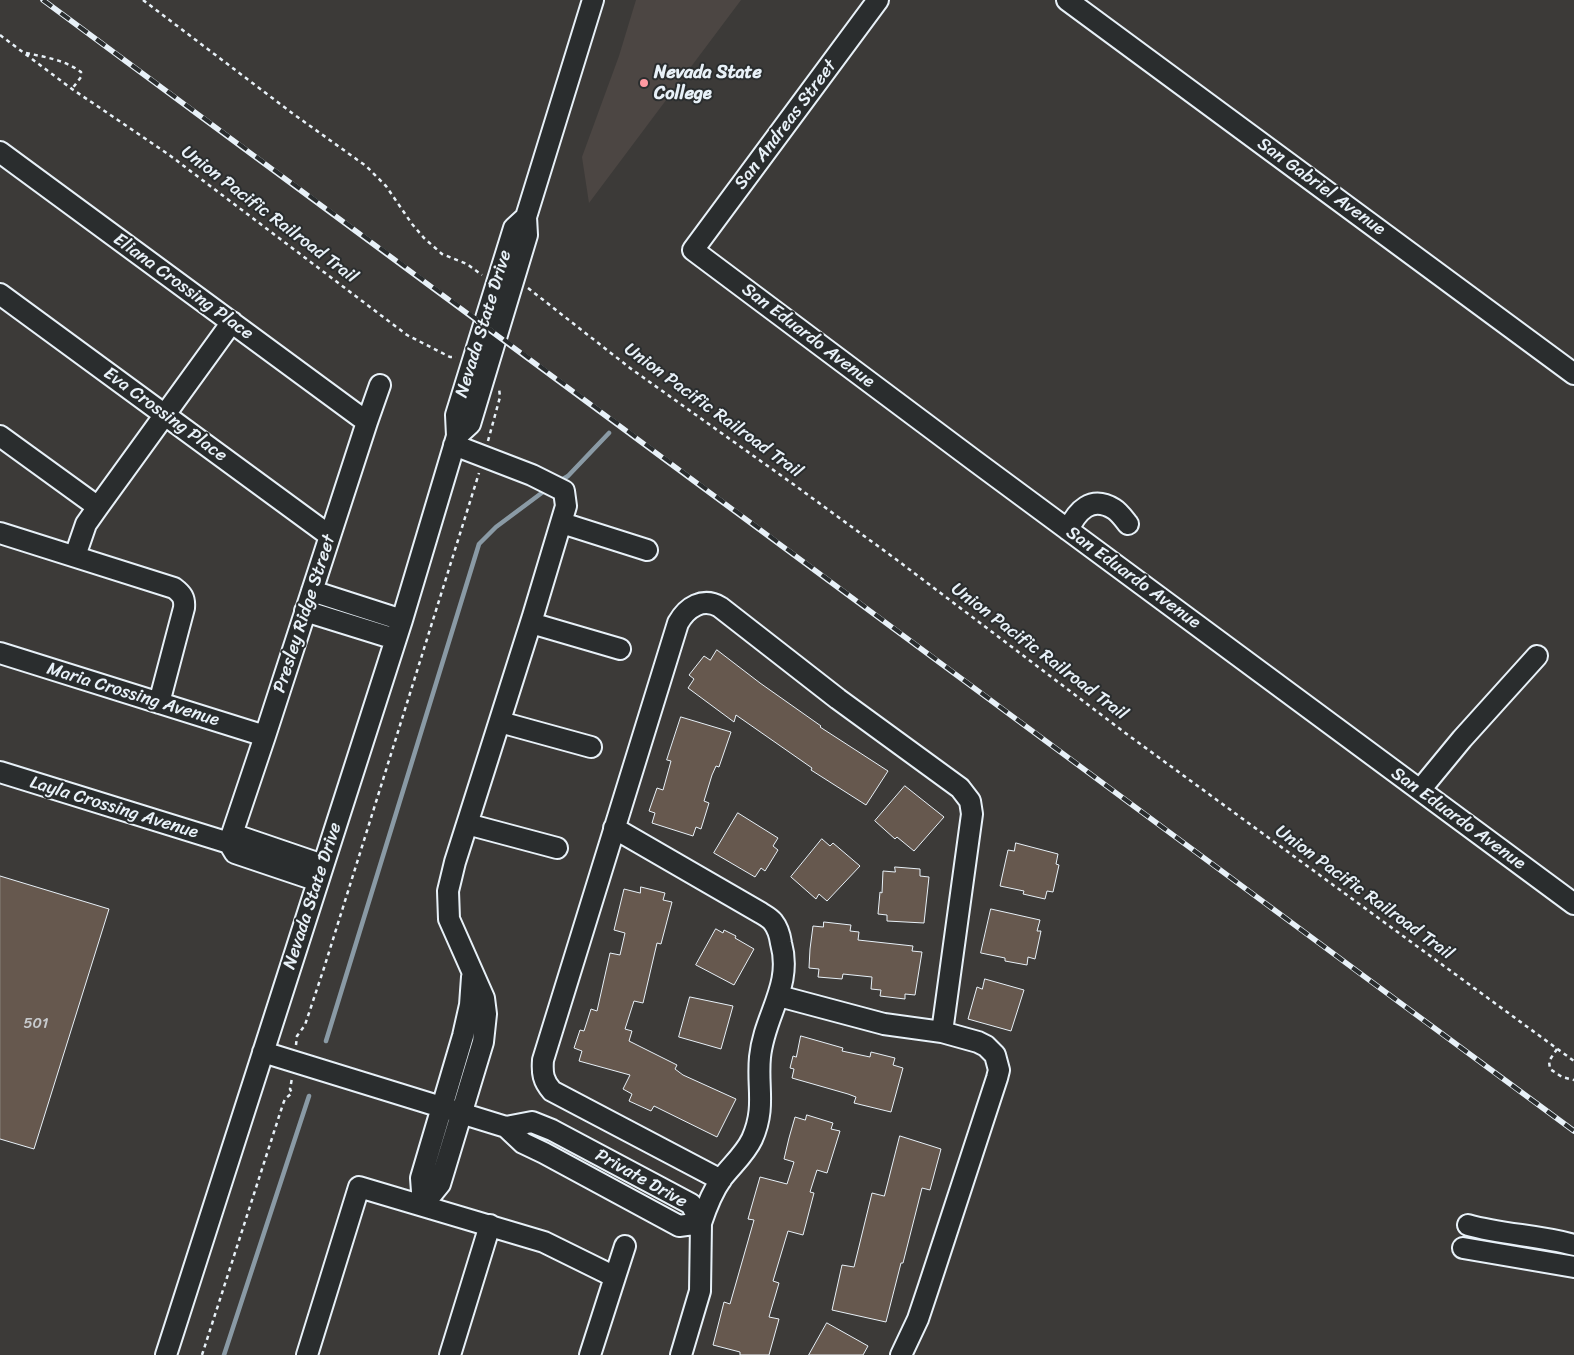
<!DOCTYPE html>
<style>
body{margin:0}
canvas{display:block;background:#3c3a38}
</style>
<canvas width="1574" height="1355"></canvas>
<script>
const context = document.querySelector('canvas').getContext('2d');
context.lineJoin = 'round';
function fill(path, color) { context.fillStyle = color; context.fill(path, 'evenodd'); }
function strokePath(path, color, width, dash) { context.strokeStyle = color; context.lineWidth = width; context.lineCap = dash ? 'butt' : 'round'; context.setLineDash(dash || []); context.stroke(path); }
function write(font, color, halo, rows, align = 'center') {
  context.font = font + ' Sriracha,sans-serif'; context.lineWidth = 4; context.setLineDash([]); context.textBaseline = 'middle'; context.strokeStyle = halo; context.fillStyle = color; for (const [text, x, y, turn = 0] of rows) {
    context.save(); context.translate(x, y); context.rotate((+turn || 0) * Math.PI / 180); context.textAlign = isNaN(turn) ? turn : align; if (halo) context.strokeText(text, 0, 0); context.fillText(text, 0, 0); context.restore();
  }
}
fill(new Path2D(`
 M 636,0 L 741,0 L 589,203 L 582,157 L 619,56 Z`), '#4c4643');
strokePath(new Path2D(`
 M 558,482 L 568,476 L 609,433
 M 326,1041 L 479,544 L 496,527 L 547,489
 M 224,1355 L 309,1096`), '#8a9aa5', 4.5);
const building = new Path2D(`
 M 717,650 L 760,683 L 821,726 L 820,727 L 888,771 L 866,805 L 811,770 L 812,768 L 736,715 L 734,722 L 688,688 L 694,679 L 689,675 L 704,656 L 710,660 Z
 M 681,717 L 731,732 L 719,767 L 716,766 L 712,775 L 704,801 L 709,803 L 701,829 L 696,827 L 693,836 L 652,823 L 655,813 L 649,811 L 657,788 L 663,790 L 671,761 L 667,760 Z
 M 905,786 L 944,817 L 914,851 L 897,837 L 895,839 L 875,821 Z
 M 738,813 L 778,838 L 773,846 L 778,850 L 765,871 L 761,868 L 755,877 L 714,853 Z
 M 822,839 L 830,846 L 833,843 L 860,866 L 827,901 L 819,894 L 816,899 L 791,877 Z
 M 1016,843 L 1058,854 L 1056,864 L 1059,865 L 1053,892 L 1047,891 L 1045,899 L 1023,894 L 1024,891 L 1000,886 L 1008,850 L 1014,851 Z
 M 895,867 L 920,869 L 920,876 L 929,877 L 924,923 L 887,921 L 887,915 L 878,914 L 880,892 L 882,893 L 883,871 L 895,872 Z
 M 0,876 L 109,909 L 34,1149 L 0,1139 Z
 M 641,887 L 665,893 L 663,900 L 672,902 L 661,944 L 657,943 L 643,1003 L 634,1001 L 625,1029 L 632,1031 L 629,1041 L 677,1065 L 675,1069 L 683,1075 L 736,1099 L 717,1137 L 654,1106 L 651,1111 L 629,1101 L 632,1094 L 623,1089 L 630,1075 L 579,1061 L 582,1051 L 574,1048 L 580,1030 L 584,1031 L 591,1009 L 597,1011 L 610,953 L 620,955 L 625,933 L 614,930 L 624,889 L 640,893 Z
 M 991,909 L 1040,920 L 1037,931 L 1041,931 L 1035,959 L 1028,957 L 1027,965 L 1005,961 L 1005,958 L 981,953 Z
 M 824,922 L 851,925 L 850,931 L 859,932 L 858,940 L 913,946 L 912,951 L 922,952 L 915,995 L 905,994 L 905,999 L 880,996 L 881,990 L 871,989 L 872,977 L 843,974 L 842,979 L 818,977 L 819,969 L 809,968 L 810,949 L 813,926 L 823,927 Z
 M 716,929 L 723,933 L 724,930 L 736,936 L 735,938 L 754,949 L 734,985 L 696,965 Z
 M 985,979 L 1024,990 L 1011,1031 L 968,1019 L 977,987 L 982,989 Z
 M 690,997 L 733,1006 L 721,1049 L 679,1037 Z
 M 801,1036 L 843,1048 L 842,1051 L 870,1057 L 871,1052 L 895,1058 L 893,1065 L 903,1068 L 891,1112 L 854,1103 L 856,1097 L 848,1094 L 792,1078 L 794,1069 L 790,1068 L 793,1056 L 796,1057 Z
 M 807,1115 L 833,1123 L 831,1129 L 840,1131 L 827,1173 L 817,1170 L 810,1192 L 814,1193 L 803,1235 L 788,1231 L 773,1281 L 779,1283 L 769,1317 L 779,1319 L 769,1355 L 740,1355 L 740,1352 L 713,1345 L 724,1302 L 730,1304 L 754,1220 L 748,1219 L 760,1177 L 787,1184 L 794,1162 L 784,1159 L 789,1138 L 795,1117 L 805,1120 Z
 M 900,1136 L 941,1149 L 930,1190 L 922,1188 L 903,1263 L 901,1263 L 886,1322 L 832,1310 L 842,1265 L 854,1267 L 872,1193 L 884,1196 Z
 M 827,1323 L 868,1346 L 863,1355 L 809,1355 Z`);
fill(building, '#66584e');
strokePath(building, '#e8f1f8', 1);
const minor = new Path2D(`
 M 878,0 L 693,250 L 975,461 L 1574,904
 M 1067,0 L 1574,374
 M 0,152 L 367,422
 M 0,294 L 330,536
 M 0,436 L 98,507
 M 457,436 L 470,424 L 527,235 L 526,217 L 593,0
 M 562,523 L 647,550
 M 1068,530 C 1077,511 1091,495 1114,509 C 1119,512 1124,519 1128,524
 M 0,533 L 174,588 C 182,594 185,598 184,608 L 159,703
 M 75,556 L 86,524 L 98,507 L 232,322
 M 312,591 L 402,620
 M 305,611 L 395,639
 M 531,623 L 620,649
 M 0,653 L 265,736
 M 500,722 L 591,747
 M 0,772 L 229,843 L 235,853 L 318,881
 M 1420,790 L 1462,739 L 1537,656
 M 467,824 L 557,848
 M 614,828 L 761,913 C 764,915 770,918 773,922 C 777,927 780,936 781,943 C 793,986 764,1015 760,1057 C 757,1087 766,1108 752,1139 C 745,1154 732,1165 722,1178 C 712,1192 706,1208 701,1223 L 700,1291 L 681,1355
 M 229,843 L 265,736 L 367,422 L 380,385
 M 229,843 L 241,837 L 323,865
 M 779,996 L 884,1024 L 942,1032 L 978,1042 L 986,1046 L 995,1055 L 999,1070 L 997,1078 L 929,1286 L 918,1319 L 901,1355
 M 263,1052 L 506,1127 L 523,1143 L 544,1153 L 679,1226 L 701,1223 L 691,1204 L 552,1130 L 532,1122 L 506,1127
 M 721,1180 L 552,1091 C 543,1081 542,1073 543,1060 L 678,623 C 687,607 703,597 720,607 L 838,699 L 960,788 L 970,801 L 972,814 L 942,1032
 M 423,1205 L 440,1184 L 483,1042 L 486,1014 L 484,998 L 449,919 L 448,891 L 455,862 L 533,616 L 566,506 L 564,491 L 532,475 L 454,445
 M 423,1205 L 421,1178 L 463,1036 L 470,1005 L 472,977
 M 1468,1225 C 1503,1235 1539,1235 1574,1245
 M 1463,1248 L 1574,1267
 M 615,1277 L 625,1246
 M 166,1355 L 402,620 L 457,436 L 456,415 L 514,228 L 526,217
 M 307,1355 L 359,1187 L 544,1242 L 615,1277 L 590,1355
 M 450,1355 L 490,1225`);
strokePath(minor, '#e8f1f8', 24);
strokePath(new Path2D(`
 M 143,0 L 292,113 L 366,166 L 386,186 L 412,224 L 424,238 L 442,254 L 467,264 L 482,275
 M 0,35 L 72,89 L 168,154 L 407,335 L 450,357 L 456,357
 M 26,53 C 45,57 65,60 81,72 L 81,77 L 72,89
 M 528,288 L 630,368 L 793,484 L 897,560 L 1128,735 L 1574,1061
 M 488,441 L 500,397 L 499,388
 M 296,1045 L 297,1036 L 305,1025 L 324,968 L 479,473
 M 1557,1049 L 1549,1061 L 1550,1069 L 1562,1077 L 1574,1080
 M 202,1355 L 283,1104 L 285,1099 L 292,1093 L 290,1089 L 292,1078`), '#e8f1f8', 2.5, [4, 4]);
strokePath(minor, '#2a2d2e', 20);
const rail = new Path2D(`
 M 43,0 C 555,375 1063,755 1574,1131`);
strokePath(rail, '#e8f1f8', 5.5);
strokePath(rail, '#2a2d2e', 4, [11]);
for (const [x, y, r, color] of [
 [644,83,5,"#ff9aa2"]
]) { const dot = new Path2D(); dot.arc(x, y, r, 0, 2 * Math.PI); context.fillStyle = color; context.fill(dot); strokePath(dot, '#2a2d2e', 2); }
write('15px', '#c8cbce', null, [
 ["501",36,1024]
]);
write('bold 18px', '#e8f1f8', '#2a2d2e', [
 ["Nevada State",654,73],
 ["College",654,94]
], 'left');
write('18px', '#e8f1f8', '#2a2d2e', [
 ["San Andreas Street",786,125,-53],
 ["San Gabriel Avenue",1321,187,36],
 ["Union Pacific Railroad Trail",269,215,37],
 ["Eliana Crossing Place",183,287,36],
 ["Nevada State Drive",484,324,-73],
 ["San Eduardo Avenue",808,336,37],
 ["Union Pacific Railroad Trail",713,411,36],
 ["Eva Crossing Place",165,415,36],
 ["San Eduardo Avenue",1133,578,36],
 ["Presley Ridge Street",305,614,-72],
 ["Union Pacific Railroad Trail",1039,652,37],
 ["Maria Crossing Avenue",133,695,17],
 ["Layla Crossing Avenue",114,808,17],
 ["San Eduardo Avenue",1458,819,36],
 ["Union Pacific Railroad Trail",1364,893,36],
 ["Nevada State Drive",313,896,-72],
 ["Private Drive",641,1179,29]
]);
</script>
